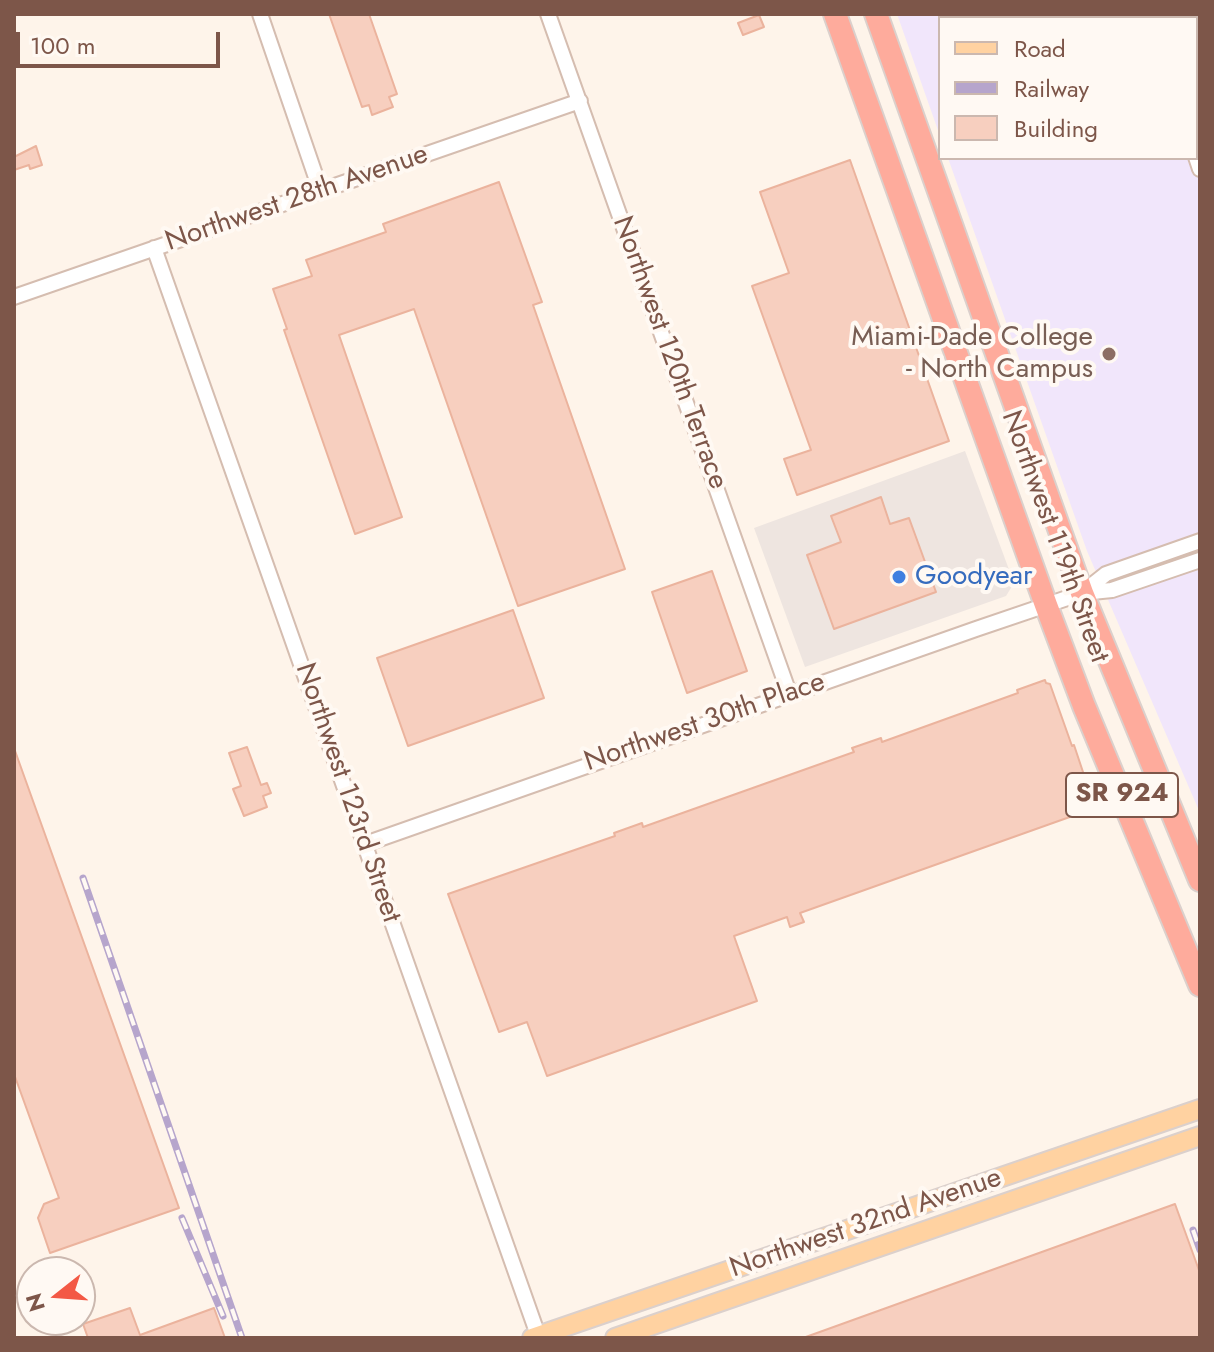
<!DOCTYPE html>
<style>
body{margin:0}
#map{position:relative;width:1214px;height:1352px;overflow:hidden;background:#fef4ea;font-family:Jost,sans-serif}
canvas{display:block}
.frame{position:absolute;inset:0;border:16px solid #7d5649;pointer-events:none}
.legend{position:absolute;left:938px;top:16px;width:260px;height:144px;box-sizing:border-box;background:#fff9f3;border:2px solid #cbb8af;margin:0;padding:10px 14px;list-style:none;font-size:24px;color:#7d5649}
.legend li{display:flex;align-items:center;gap:16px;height:40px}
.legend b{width:40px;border:2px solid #cbb8af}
.north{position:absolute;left:16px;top:1256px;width:80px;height:80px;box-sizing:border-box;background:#fff9f3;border:2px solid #cbb8af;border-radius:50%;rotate:253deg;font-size:22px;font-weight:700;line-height:32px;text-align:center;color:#7d5649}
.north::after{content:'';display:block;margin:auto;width:28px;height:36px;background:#f35945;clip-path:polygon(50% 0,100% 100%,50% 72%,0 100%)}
.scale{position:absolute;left:16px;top:32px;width:204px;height:36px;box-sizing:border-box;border:4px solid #7d5649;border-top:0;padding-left:10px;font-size:24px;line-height:28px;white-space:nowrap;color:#7d5649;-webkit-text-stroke:6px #fff9f3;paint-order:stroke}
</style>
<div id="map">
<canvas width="1214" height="1352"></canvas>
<div class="frame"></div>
<ul class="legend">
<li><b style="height:10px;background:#ffd2a1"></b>Road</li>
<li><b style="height:10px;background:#b6a5cc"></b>Railway</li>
<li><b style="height:22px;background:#f7cfbf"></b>Building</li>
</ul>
<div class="north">N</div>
<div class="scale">100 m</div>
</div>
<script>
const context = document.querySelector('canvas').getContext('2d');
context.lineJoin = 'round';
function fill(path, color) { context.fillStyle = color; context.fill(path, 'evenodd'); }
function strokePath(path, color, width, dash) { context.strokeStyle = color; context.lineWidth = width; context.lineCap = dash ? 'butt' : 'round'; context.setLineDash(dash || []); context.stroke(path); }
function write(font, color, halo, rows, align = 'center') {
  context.font = font + ' Jost,sans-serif'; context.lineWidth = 8; context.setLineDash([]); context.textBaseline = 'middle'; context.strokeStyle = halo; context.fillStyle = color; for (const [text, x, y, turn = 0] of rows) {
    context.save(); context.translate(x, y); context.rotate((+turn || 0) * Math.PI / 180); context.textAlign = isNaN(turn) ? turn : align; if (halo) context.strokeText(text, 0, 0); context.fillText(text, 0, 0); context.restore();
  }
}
fill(new Path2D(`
 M 965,451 L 1014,583 L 1006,596 L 805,667 L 754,528 Z`), '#eee5e0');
fill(new Path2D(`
 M 897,14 L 1200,14 L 1200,813 L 1087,551 L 948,158 L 1196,158 L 1196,18 L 940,18 L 940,136 Z`), '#f1e6fb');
const building = new Path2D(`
 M 329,14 L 369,14 L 397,94 L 389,97 L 393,107 L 372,115 L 369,105 L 362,107 Z
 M 759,15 L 764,27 L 743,35 L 738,23 Z
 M 36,146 L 42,165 L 30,169 L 29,165 L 14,170 L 14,157 Z
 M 850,160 L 949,441 L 797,495 L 784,459 L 811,450 L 752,286 L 789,273 L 760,192 Z
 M 499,182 L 542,302 L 533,305 L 625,569 L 518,606 L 414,309 L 339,335 L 402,517 L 355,534 L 284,330 L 287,329 L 273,289 L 312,276 L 306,260 L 386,232 L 383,224 Z
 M 881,497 L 890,524 L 909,518 L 936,592 L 834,629 L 807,555 L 841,542 L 831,516 Z
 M 712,571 L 747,671 L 687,693 L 652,592 Z
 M 513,610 L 544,698 L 408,746 L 377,658 Z
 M 1045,680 L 1046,683 L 1050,684 L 1072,746 L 1074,745 L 1095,808 L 800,913 L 804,922 L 790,927 L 787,917 L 734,936 L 757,1001 L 547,1076 L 527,1022 L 499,1032 L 448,894 L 615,836 L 614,833 L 642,823 L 643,827 L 854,752 L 852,748 L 881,738 L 882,742 L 1018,693 L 1017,690 Z
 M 247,747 L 261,785 L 267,783 L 271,793 L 263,796 L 267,807 L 244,816 L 233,789 L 241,786 L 229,753 Z
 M 14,748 L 179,1208 L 50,1253 L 38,1218 L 44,1204 L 59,1198 L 14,1074 Z
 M 1175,1204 L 1200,1273 L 1200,1338 L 803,1338 Z
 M 130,1308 L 140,1335 L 214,1308 L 225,1338 L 88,1338 L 83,1324 Z`);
fill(building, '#f7cfbf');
strokePath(building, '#ebb39d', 2);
const minor = new Path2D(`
 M 260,14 L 321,192
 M 548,14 L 789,693
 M 1154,18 L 1154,14
 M 1173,18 L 1174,14
 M 1196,108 L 1200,120
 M 1196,157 L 1200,169
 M 154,248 L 539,1338
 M 14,297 L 580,101
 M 1082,593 L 1106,574 L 1200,541
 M 365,844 L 976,629 L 1082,593 L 1112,590 L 1200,560`);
const major = new Path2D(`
 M 532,1338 L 1200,1109
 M 615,1338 L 1200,1136`);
const highway = new Path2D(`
 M 835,14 L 1046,605 L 1084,706 L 1200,985
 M 876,14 L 1082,593 L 1200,880`);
strokePath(minor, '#d5bdb0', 18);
strokePath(major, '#dbd0cc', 22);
strokePath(highway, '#dbd0cc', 26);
strokePath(minor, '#fff', 14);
strokePath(major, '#ffd2a1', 18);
strokePath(highway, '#feab9c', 22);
const rail = new Path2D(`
 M 83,878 L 242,1338
 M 182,1218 L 223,1316
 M 1193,1230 L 1200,1250`);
strokePath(rail, '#b6a5cc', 7);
strokePath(rail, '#fff9f3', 4, [12]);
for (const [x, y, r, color] of [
 [1109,354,8,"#8d6e63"],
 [899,577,8,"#3f7fe0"]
]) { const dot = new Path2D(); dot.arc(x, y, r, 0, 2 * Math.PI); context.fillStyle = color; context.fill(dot); strokePath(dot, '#fff9f3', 3); }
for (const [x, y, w] of [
 [1122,795,112]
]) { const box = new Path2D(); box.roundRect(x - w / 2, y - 22, w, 44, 6); context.fillStyle = '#fff9f3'; context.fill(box); strokePath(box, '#7d5649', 2); }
write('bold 26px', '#7d5649', null, [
 ["SR 924",1122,795]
]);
write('28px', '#7d5649', '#fff9f3', [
 ["Northwest 28th Avenue",297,199,-19],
 ["Northwest 120th Terrace",669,353,70],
 ["Northwest 119th Street",1054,537,70],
 ["Northwest 30th Place",705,723,-19],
 ["Northwest 123rd Street",347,793,71],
 ["Northwest 32nd Avenue",866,1224,-19]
]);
write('28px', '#785e54', '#fff9f3', [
 ["Miami-Dade College",1093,338],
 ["- North Campus",1093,370]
], 'right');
write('28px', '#366cbe', '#fff9f3', [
 ["Goodyear",915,577]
], 'left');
</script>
